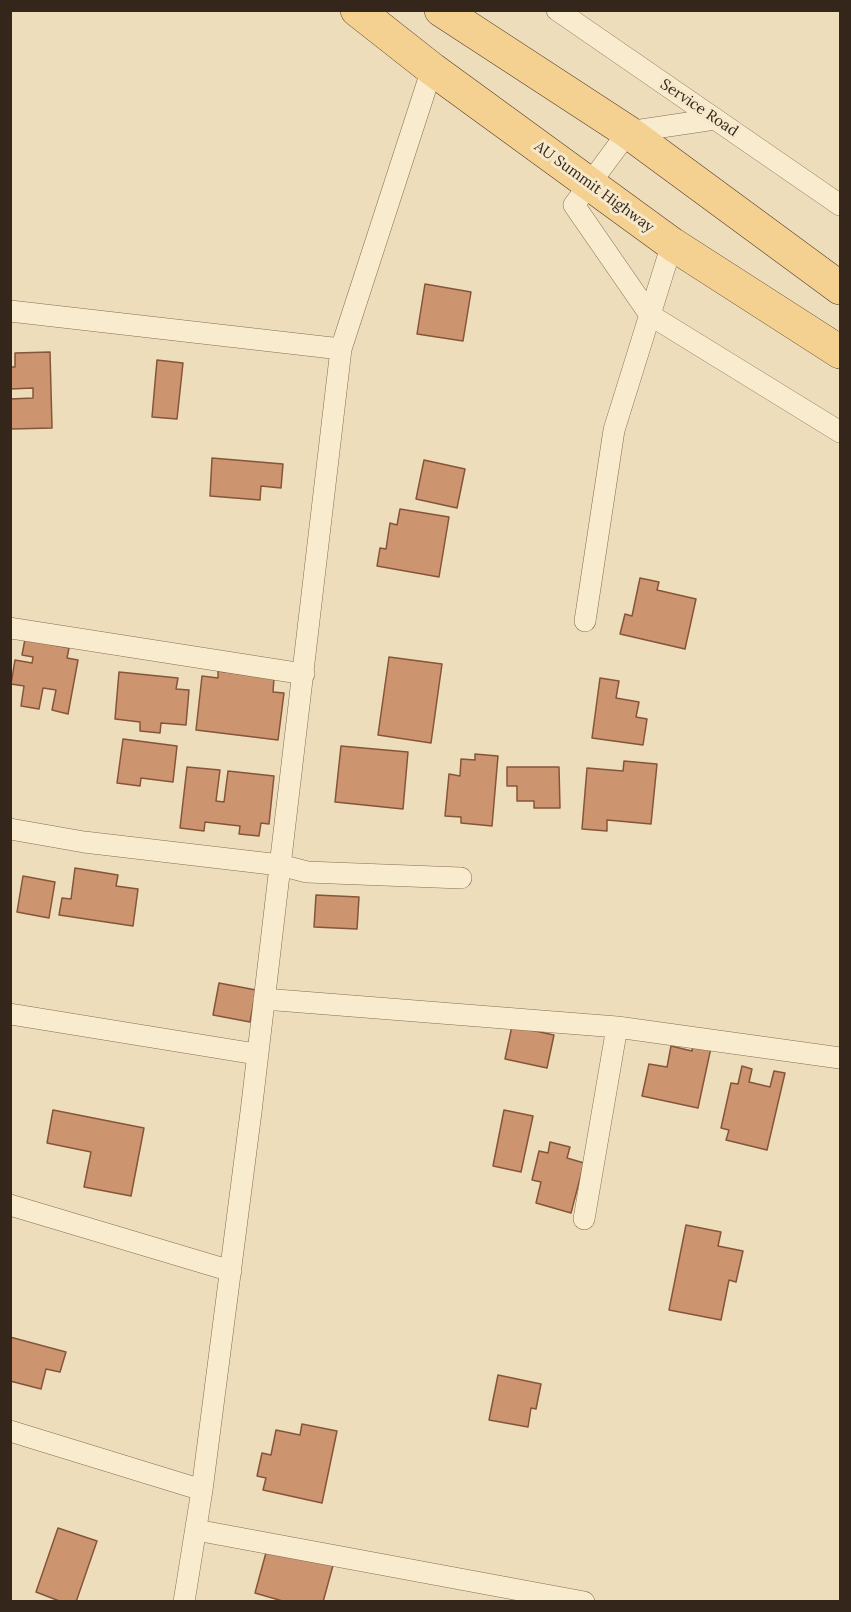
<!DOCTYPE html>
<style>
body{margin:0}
#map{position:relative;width:851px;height:1612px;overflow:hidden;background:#edb;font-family:Lora,serif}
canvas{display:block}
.frame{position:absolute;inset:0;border:12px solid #34261a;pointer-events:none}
</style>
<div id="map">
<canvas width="851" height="1612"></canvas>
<div class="frame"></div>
</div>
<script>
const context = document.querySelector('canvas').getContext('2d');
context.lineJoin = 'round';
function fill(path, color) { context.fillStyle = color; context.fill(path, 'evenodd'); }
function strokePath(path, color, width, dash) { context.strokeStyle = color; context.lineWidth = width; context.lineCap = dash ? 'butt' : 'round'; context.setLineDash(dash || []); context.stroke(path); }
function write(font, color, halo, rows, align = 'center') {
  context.font = font + ' Lora,serif'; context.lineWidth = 6; context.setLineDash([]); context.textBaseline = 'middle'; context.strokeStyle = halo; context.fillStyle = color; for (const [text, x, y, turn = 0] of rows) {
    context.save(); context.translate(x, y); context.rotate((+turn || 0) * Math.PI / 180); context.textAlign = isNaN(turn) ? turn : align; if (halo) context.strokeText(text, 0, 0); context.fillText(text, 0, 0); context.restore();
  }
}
const building = new Path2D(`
 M 425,284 L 471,292 L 463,341 L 417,334 Z
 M 50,352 L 52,428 L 11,429 L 10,399 L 33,398 L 33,388 L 10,389 L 10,367 L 15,367 L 15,353 Z
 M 157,360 L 183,363 L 177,419 L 152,417 Z
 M 212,458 L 283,464 L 281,488 L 261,486 L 260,500 L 210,496 Z
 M 424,460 L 465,469 L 457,508 L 416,499 Z
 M 400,509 L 449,517 L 439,577 L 377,566 L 380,548 L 386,549 L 390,523 L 397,525 Z
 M 640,578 L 659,582 L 657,590 L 696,599 L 685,649 L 620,634 L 625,614 L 632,616 Z
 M 25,639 L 69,648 L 67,658 L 78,660 L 68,714 L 52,710 L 56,690 L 43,688 L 39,709 L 21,706 L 24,686 L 11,684 L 15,660 L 32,663 L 33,657 L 22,655 Z
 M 389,657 L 442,664 L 431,743 L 378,735 Z
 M 218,671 L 274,678 L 273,692 L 284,693 L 278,740 L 196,730 L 202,676 L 218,678 Z
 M 119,672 L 178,678 L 176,689 L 189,690 L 186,725 L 161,723 L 160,733 L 140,731 L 140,722 L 115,719 Z
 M 600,678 L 619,681 L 616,698 L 639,702 L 636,717 L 647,719 L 643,745 L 592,738 Z
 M 123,739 L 177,746 L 173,782 L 141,778 L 140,786 L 117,783 Z
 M 341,746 L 408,752 L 403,809 L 335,802 Z
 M 475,754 L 498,756 L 492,826 L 461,823 L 461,817 L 445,816 L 449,774 L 460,776 L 461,759 L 475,760 Z
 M 624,761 L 657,764 L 651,824 L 607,820 L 607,831 L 582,829 L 587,768 L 623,771 Z
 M 187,767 L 220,770 L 216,801 L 224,802 L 228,771 L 274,776 L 269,824 L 261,823 L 259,836 L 239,834 L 240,826 L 205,822 L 204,831 L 180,828 Z
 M 507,767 L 559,767 L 560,808 L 534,808 L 534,801 L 517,801 L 517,786 L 507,786 Z
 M 75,868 L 118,875 L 116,886 L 138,889 L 133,926 L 59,915 L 62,898 L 71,899 Z
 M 23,876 L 55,882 L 49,918 L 17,912 Z
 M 316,895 L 359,897 L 357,929 L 314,927 Z
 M 219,983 L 256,990 L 250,1022 L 213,1015 Z
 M 512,1026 L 554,1035 L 547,1068 L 505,1059 Z
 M 694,1040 L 712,1043 L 698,1108 L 642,1096 L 649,1064 L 667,1067 L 671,1046 L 692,1051 Z
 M 742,1066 L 752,1069 L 749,1082 L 770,1087 L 774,1071 L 785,1073 L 767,1150 L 726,1140 L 729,1130 L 721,1128 L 731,1083 L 738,1084 Z
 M 53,1110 L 144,1128 L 131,1196 L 84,1187 L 91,1152 L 47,1143 Z
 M 504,1110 L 533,1116 L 521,1172 L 493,1166 Z
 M 550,1142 L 570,1147 L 567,1158 L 584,1163 L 571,1213 L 536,1203 L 541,1182 L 532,1180 L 539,1151 L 548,1153 Z
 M 686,1225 L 721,1232 L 718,1246 L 743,1251 L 736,1282 L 729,1280 L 721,1320 L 669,1310 Z
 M 10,1337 L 66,1352 L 60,1372 L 46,1369 L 41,1389 L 10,1381 Z
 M 498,1375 L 541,1384 L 536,1409 L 531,1408 L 528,1427 L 489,1420 Z
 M 302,1424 L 337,1431 L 322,1503 L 263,1490 L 266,1478 L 257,1476 L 262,1453 L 271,1455 L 276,1430 L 300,1435 Z
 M 58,1528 L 97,1541 L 76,1602 L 62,1602 L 36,1592 Z
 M 267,1549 L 335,1558 L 323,1602 L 286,1602 L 255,1593 Z`);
fill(building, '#cd9470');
strokePath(building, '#85553a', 1.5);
const street = new Path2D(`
 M 557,10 L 840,205
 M 715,119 L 628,132 L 574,205 L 650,315 L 840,432
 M 10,311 L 341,349
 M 585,621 L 614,430 L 672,244
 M 10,628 L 304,674
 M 10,829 L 84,842 L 280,865 L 307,872 L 461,878
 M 264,999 L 617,1027 L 840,1058
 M 10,1014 L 256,1054
 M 10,1205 L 231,1271
 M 584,1219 L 617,1027
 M 10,1431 L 202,1490
 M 196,1530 L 584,1602
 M 184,1602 L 202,1490 L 251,1112 L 341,349 L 432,69`);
const primary = new Path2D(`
 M 357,10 L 432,69 L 672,244 L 840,352
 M 441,10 L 628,132 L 840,288`);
strokePath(street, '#856d55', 22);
strokePath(primary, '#523b2a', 34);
strokePath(street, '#f9ebce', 21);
strokePath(primary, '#f4d190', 33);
write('15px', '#34261a', '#f6e8cb', [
 ["Service Road",699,108,34],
 ["AU Summit Highway",594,187,36]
]);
</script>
